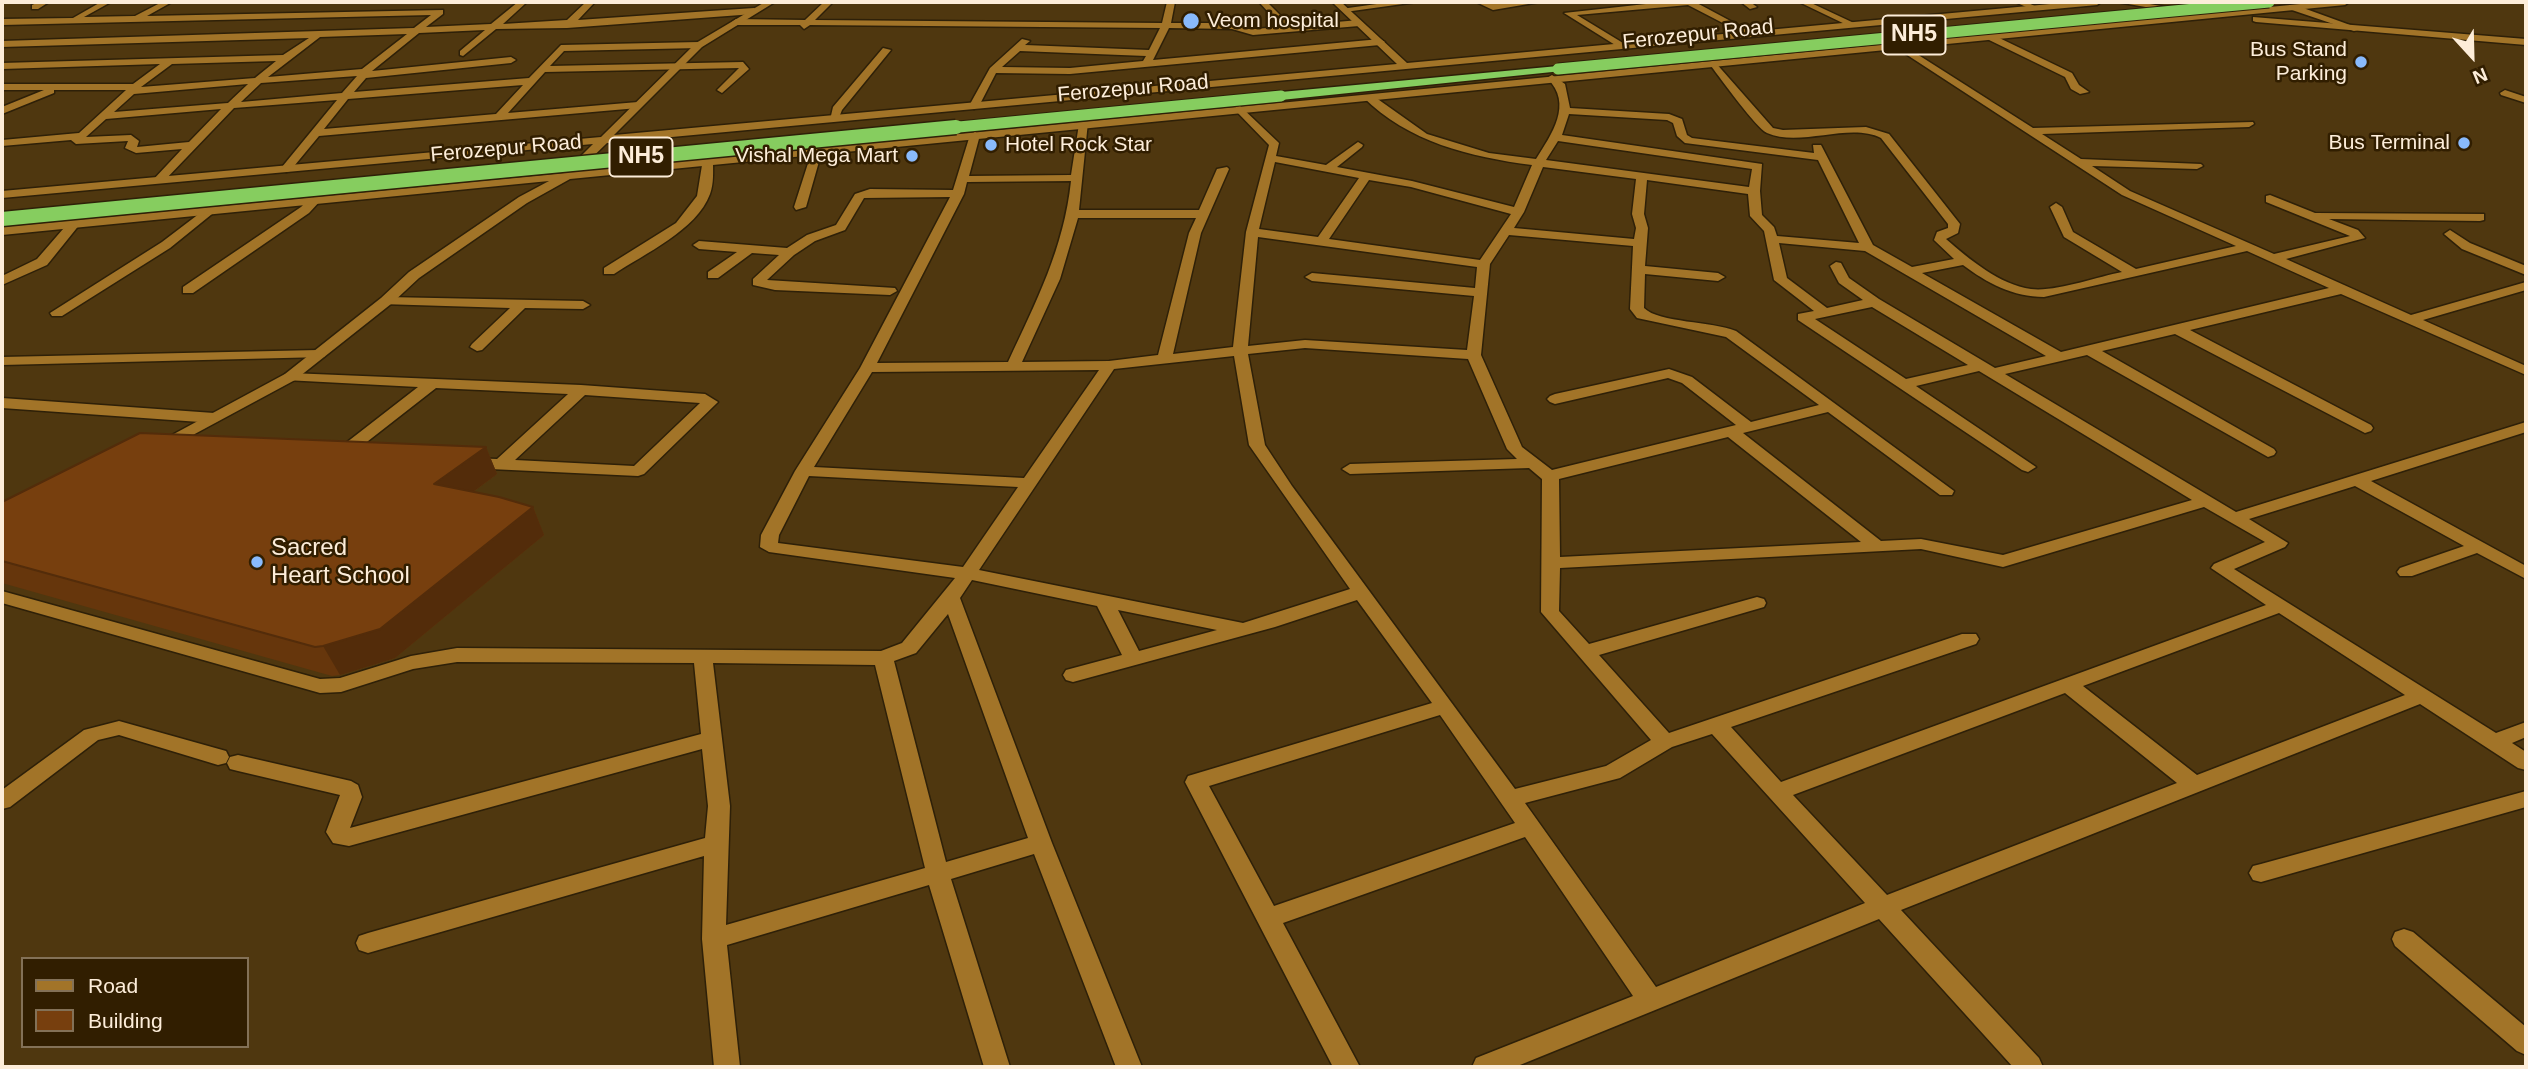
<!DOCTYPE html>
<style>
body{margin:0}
#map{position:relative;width:2528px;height:1069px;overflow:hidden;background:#4f370f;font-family:Helvetica,sans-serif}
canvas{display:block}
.frame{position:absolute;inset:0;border:4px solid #fdedd9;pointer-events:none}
.legend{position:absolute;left:21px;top:957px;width:228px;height:91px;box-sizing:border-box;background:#311e00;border:2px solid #837157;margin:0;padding:9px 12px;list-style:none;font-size:21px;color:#fdedd9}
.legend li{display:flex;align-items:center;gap:14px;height:35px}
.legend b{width:35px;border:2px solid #837157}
.north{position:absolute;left:2437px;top:21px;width:70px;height:70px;-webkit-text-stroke:5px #311e00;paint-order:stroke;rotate:158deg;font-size:19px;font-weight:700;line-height:28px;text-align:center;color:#fdedd9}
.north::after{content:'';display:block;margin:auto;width:24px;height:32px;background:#fdedd9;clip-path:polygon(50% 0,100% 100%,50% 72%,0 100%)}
</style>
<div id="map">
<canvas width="2528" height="1069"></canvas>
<div class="frame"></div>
<ul class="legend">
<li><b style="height:9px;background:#a27428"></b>Road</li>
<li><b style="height:19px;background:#773f0e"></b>Building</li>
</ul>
<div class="north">N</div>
</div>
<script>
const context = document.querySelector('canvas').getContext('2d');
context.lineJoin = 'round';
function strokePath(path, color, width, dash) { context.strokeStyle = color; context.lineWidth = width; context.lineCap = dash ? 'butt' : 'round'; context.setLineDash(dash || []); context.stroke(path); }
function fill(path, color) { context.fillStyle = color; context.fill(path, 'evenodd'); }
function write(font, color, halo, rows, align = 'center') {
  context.font = font + ' Helvetica,sans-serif'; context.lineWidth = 5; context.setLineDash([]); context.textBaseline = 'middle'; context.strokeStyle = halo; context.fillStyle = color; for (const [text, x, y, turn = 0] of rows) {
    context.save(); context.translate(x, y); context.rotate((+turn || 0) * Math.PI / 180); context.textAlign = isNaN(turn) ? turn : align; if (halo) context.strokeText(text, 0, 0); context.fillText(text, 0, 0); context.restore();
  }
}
const street = new Path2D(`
 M 39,2 L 49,2 L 38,9 L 32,9 L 32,5 Z
 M 101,2 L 111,2 L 84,17 L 135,16 L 162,2 L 172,2 L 147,16 L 443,10 L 443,14 L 426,27 L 491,24 L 518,2 L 527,2 L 503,24 L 567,20 L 586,2 L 595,2 L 578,20 L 754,8 L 758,11 L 754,14 L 567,28 L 496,29 L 463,56 L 460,55 L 460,51 L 485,30 L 419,33 L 372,71 L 511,57 L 516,60 L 511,63 L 366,78 L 354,92 L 529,78 L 561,45 L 699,42 L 704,45 L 699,48 L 564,51 L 550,66 L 743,62 L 749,69 L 722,93 L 717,90 L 739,68 L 545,72 L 508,113 L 638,102 L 643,105 L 638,108 L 319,136 L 290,171 L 286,172 L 280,169 L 282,167 L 337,100 L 234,108 L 163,182 L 159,183 L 153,180 L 182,149 L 136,153 L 125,148 L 128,141 L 76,144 L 71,140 L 2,146 L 2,140 L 79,133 L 126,90 L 54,90 L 54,93 L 2,114 L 2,107 L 44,90 L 2,90 L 2,84 L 133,84 L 160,64 L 2,69 L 2,63 L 283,55 L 309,38 L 2,47 L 2,41 L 414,28 L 431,15 L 2,25 L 2,19 L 73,18 ZM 407,34 L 362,69 L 268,77 L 320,37 ZM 276,61 L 255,78 L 141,87 L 172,64 ZM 357,76 L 342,93 L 241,102 L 261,83 ZM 248,84 L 228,103 L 114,112 L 134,94 ZM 523,85 L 496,114 L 324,129 L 348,99 ZM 221,109 L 189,142 L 137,147 L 139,141 L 131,135 L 86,137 L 106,119 Z
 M 824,2 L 833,2 L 815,20 L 1162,23 L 1167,2 L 1175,2 L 1171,23 L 1232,23 L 1253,29 L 1282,27 L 1259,2 L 1267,2 L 1291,26 L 1359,20 L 1363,23 L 1359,26 L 1253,35 L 1232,29 L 1169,28 L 1153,60 L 1380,39 L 1385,42 L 1380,45 L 1070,74 L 996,73 L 979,106 L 974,109 L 969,106 L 990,68 L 1022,39 L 1030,41 L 1025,45 L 1149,50 L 1160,28 L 810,25 L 804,29 L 800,25 L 736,25 L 732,22 L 736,19 L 805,20 ZM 1020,51 L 1146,56 L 1143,61 L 1070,68 L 1002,67 Z
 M 1391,2 L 1417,2 L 1345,12 L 1341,9 Z
 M 1476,2 L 1494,4 L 1540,2 L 1493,10 Z
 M 1664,2 L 1695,2 L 1753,33 L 1746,35 L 1688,5 L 1577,15 L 1623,43 L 1625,45 L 1620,48 L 1564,13 Z
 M 1741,2 L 1750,2 L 1757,7 L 1750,9 Z
 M 1799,2 L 1809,2 L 1856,24 L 1849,26 Z
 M 2015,2 L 2026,2 L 2037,7 L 2033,10 Z
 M 2289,5 L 2295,5 L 2361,29 L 2354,31 L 2289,9 Z
 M 1985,34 L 1991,34 L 2072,73 L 2079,85 L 2089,92 L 2080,94 L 2071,89 L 2065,77 L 1985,38 Z
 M 1898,42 L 2033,128 L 2253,122 L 2254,124 L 2249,127 L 2042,134 L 2081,159 L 2201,164 L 2203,166 L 2197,169 L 2092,166 L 2130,191 L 2274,254 L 2350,236 L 2266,202 L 2266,196 L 2270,195 L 2315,213 L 2484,214 L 2484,220 L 2480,221 L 2329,219 L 2358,230 L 2365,238 L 2286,259 L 2411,315 L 2526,282 L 2526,290 L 2423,320 L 2526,366 L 2526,375 L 2341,294 L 2190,330 L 2371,425 L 2373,428 L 2371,431 L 2365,433 L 2175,334 L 2102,351 L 2274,449 L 2276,452 L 2274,455 L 2268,457 L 2087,355 L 2005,374 L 2236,512 L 2526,422 L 2526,432 L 2371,481 L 2526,566 L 2526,579 L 2477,553 L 2412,576 L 2400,576 L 2397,572 L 2400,568 L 2464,546 L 2355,486 L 2249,519 L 2288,543 L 2285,547 L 2234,569 L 2496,733 L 2526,722 L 2526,737 L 2512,743 L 2526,752 L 2526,770 L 2518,768 L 2420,704 L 1901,910 L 2039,1058 L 2043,1067 L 2013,1067 L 1879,919 L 1515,1067 L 1472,1067 L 1476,1058 L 1633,996 L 1525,837 L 1283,923 L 1360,1067 L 1333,1067 L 1185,782 L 1188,776 L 1432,703 L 1357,600 L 1275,627 L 1073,682 L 1066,680 L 1063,675 L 1066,670 L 1122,655 L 1097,606 L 972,580 L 960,598 L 1052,843 L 1142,1067 L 1116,1067 L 1034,854 L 951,879 L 1010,1067 L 984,1067 L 929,885 L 727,945 L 740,1067 L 714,1067 L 702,939 L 704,856 L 368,953 L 359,950 L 356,943 L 359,936 L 368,933 L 705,838 L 708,806 L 702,749 L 349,846 L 333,843 L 326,832 L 340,795 L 238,771 L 230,769 L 227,763 L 230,757 L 238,755 L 351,781 L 358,785 L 362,797 L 350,828 L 701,734 L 694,663 L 457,662 L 413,669 L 341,692 L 320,693 L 2,603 L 2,591 L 320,679 L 340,678 L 411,656 L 457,648 L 881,651 L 902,643 L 955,578 L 769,552 L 760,547 L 761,535 L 795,471 L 860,368 L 950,197 L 864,198 L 845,230 L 815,241 L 794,255 L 767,280 L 895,288 L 897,291 L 890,295 L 775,290 L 753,285 L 753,279 L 779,255 L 752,253 L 718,278 L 708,278 L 708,272 L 737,252 L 699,249 L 693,245 L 699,241 L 787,248 L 807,235 L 836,225 L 855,194 L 870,189 L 953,190 L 970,135 L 975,132 L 980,135 L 969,176 L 1071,175 L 1079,124 L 1088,122 L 1079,210 L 1199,210 L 1217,169 L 1227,167 L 1229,169 L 1201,233 L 1173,354 L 1233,347 L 1246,232 L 1269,145 L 1236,111 L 1236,107 L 1240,106 L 1279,143 L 1276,156 L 1326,165 L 1358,142 L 1363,145 L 1362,147 L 1337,167 L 1412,181 L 1514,207 L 1532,165 C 1470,157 1408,142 1363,97 L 1372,95 L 1427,134 L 1489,153 L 1536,159 C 1551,135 1574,104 1547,78 L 1552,75 L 1565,84 L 1570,108 L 1669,114 L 1682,119 L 1687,135 L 1692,138 L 1814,153 L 1813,145 L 1821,145 L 1873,245 L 1912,267 L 1954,259 L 1934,240 L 1937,232 L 1948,228 L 1948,224 L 1881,138 C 1849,122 1800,148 1767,133 C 1756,128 1721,79 1711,66 L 1711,62 L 1714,61 L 1773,128 L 1783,130 L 1866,127 L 1889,134 L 1960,224 L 1958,233 L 1946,239 C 1969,259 2000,285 2031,289 C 2056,292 2096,277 2122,272 L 2064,237 L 2050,207 L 2056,203 L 2062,207 L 2073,232 L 2136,269 L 2236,246 L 2122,195 L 1895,47 L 1895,43 ZM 1569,114 L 1667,120 L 1673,123 L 1677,136 L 1685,143 L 1818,160 L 1859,243 L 1777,236 L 1774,227 L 1762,215 L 1760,191 L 1762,164 L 1562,135 ZM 1558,141 L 1752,169 L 1749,187 L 1546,160 ZM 1275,162 L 1359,178 L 1318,237 L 1259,229 ZM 1543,167 L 1636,179 L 1632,214 L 1636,228 L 1634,239 L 1514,228 L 1524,212 ZM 1369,180 L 1411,187 L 1511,214 L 1480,260 L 1329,239 ZM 1647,180 L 1748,194 L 1750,216 L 1764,231 L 1774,280 L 1814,311 L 1798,314 L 1798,320 L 2022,470 L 2028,472 L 2036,467 L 1916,386 L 1979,371 L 2192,500 L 2003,555 L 1921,539 L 1881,541 L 1743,433 L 1828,412 L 1940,495 L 1952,495 L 1954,491 L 1736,331 C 1712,321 1659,323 1644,308 L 1645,274 L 1718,281 L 1725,277 L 1718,273 L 1645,266 L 1648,228 L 1644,214 ZM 1071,181 C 1064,248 1036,302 1008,362 L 877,363 L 964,194 L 967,182 ZM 1078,218 L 1196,218 L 1189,233 L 1158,355 L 1109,361 L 1022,362 L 1060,279 ZM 1509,235 L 1633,246 L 1630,309 L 1637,318 L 1726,337 L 1819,405 L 1751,422 L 1692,377 L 1669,369 L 1555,394 L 1550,396 L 1547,399 L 1550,402 L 1555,404 L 1668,378 L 1682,383 L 1736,425 L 1552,470 L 1522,447 L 1481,355 L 1490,264 ZM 1258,237 L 1477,267 L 1475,288 L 1312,273 L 1305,277 L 1312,281 L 1474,296 L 1467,350 L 1305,340 L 1248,346 ZM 1779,243 L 1865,251 L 2046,356 L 1995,368 L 1879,299 L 1849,278 L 1841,263 L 1836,262 L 1830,266 L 1839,283 L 1863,300 L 1827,308 L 1787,278 ZM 2247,251 L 2329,288 L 2061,352 L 1922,273 L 1963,265 C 1987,283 2013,297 2044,297 ZM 1872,307 L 1968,365 L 1906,379 L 1815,319 ZM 1305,348 L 1468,359 L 1507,449 L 1517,459 L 1350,464 L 1342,469 L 1350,474 L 1529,468 L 1542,479 L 1541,612 L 1651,740 L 1606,766 L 1515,789 L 1292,486 L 1265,445 L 1248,354 ZM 1234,356 L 1249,445 L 1350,589 L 1243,623 L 979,570 L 1114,369 ZM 1099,370 L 1024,478 L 814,467 L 872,372 ZM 1728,437 L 1861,542 L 1560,557 L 1559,479 ZM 809,476 L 1018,487 L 963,567 L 778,543 L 779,535 ZM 2204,507 L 2265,542 L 2214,564 L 2211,568 L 2266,605 L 1781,782 L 1731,727 L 1976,644 L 1979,639 L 1976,634 L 1962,634 L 1669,733 L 1599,655 L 1764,607 L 1766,603 L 1764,599 L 1757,597 L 1589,644 L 1559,611 L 1560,568 L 1921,549 L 2003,567 ZM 1118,610 L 1217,630 L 1139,651 ZM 2279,613 L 2405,695 L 2197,775 L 2083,686 ZM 948,614 L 1028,838 L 946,862 L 894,661 L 916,653 ZM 713,663 L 875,665 L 925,868 L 726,925 L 730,806 ZM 2065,693 L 2177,783 L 1887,895 L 1793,795 ZM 1440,715 L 1515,823 L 1274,906 L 1209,786 ZM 1712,734 L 1865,903 L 1656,987 L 1525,803 L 1620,778 L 1672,747 Z
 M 883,48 L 891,50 L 842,110 L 838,120 L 830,120 L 833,107 Z
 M 2505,90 L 2526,97 L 2526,103 L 2501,95 L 2500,93 Z
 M 817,148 L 822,151 L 806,207 L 796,210 L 794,207 L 812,151 Z
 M 703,159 L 713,161 C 713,172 714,183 710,194 C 697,230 644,254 614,274 L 604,274 L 604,268 L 676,223 L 697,196 Z
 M 311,197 L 321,200 L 309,213 L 193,293 L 183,293 L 183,287 L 301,207 Z
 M 208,207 L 212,208 L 212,214 L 170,248 L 62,316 L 52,316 L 50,313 L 162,242 Z
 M 74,220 L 80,224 L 47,265 L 2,285 L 2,276 L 37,259 L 70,221 Z
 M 2450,230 L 2470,243 L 2526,266 L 2526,275 L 2462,249 L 2444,234 Z
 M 386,297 L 583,301 L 590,305 L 583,309 L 525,308 L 482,350 L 477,351 L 470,347 L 472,344 L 510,308 L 381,304 L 379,301 Z
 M 319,350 L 326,354 L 324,357 L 2,365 L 2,357 Z
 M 290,373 L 581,385 L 705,394 L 718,402 L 644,474 L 638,476 L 469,468 L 461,463 L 469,458 L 497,459 L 568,394 L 436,388 L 345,459 L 339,461 L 331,456 L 333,453 L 418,387 L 285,380 L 283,377 L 285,374 ZM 585,395 L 700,403 L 634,466 L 515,460 Z
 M 2,398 L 214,413 L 222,418 L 214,423 L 2,408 Z
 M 119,721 L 226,751 L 229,757 L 226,763 L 218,765 L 119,735 L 98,740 L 10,807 L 2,809 L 2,790 L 84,730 Z
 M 2526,791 L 2526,807 L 2261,882 L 2253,880 L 2249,873 L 2253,866 L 2261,864 Z
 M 2404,929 L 2413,932 L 2526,1027 L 2526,1055 L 2517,1051 L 2395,946 L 2392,939 L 2395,932 Z`);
const secondary = new Path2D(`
 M 765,2 L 775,2 L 702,47 L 614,135 L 1397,64 L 1332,2 L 1341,2 L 1407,63 L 2072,2 L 2101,2 L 2097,5 L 607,143 L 578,171 L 2321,2 L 2349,2 L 2345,5 L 570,179 L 527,203 L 419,278 L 391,304 L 295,380 L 165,450 L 159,448 L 157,445 L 159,442 L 285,374 L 381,298 L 409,272 L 519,197 L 549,181 L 2,235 L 2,227 L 564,173 L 593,144 L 2,198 L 2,191 L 601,137 L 696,43 Z
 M 2117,2 L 2138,2 L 2184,10 L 2180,13 Z
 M 2253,17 L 2526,39 L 2526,45 L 2256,22 L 2253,21 Z`);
const highway = new Path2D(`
 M 1558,66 L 1564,69 L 1562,71 L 1281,100 L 1275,96 L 1281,92 Z`);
strokePath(street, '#2e2008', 3);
strokePath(secondary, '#2e2008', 3);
strokePath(highway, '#2e2008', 3);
fill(street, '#a27428');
fill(secondary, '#a27428');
fill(highway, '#86cd5f');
const highwayBridgeFar1 = new Path2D(`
 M 1558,69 L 2269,2
 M 938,129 L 1281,96`);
const highwayBridge = new Path2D(`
 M 2,219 L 956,127`);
strokePath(highwayBridgeFar1, '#2e2008', 13, []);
strokePath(highwayBridge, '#2e2008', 17, []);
strokePath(highwayBridgeFar1, '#86cd5f', 11);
strokePath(highwayBridge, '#86cd5f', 14);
fill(new Path2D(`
 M 486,447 L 497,474 L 473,492 L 533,507 L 544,535 L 395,658 L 340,675 L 332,676 L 2,583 L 2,502 Z`), '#66360c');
fill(new Path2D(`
 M 486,447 L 497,474 L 446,512 L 434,484 Z
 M 533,507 L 544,535 L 395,658 L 340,675 L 323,646 Z`), '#532c0a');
const building = new Path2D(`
 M 140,433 L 486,447 L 434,484 L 499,497 L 533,507 L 380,629 L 323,646 L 315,647 L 2,561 L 2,502 Z`);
fill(building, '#773f0e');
strokePath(building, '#532c0a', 2);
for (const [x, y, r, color] of [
 [1191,21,9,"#89bafc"],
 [2361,62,7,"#89bafc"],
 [2464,143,7,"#89bafc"],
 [991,145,7,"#89bafc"],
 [912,156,7,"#89bafc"],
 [257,562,7,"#89bafc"]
]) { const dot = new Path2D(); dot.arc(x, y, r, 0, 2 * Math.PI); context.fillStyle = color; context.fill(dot); strokePath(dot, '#311e00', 2.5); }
write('21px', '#fdedd9', '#311e00', [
 ["Veom hospital",1207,21,"left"],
 ["Bus Stand",2347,50],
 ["Parking",2347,74],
 ["Bus Terminal",2450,143],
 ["Hotel Rock Star",1005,145,"left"],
 ["Vishal Mega Mart",898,156]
], 'right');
write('21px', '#fdedd9', '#311e00', [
 ["Ferozepur Road",1698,35,-6],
 ["Ferozepur Road",1133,89,-5],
 ["Ferozepur Road",506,149,-5]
]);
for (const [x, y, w] of [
 [1914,35,63],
 [641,157,63]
]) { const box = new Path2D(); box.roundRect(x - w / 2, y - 19.5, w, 39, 5); context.fillStyle = '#311e00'; context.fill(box); strokePath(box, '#fdedd9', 2); }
write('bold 23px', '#fdedd9', null, [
 ["NH5",1914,35],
 ["NH5",641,157]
]);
write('24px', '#fdedd9', '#311e00', [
 ["Sacred",271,548],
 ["Heart School",271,576]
], 'left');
</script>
